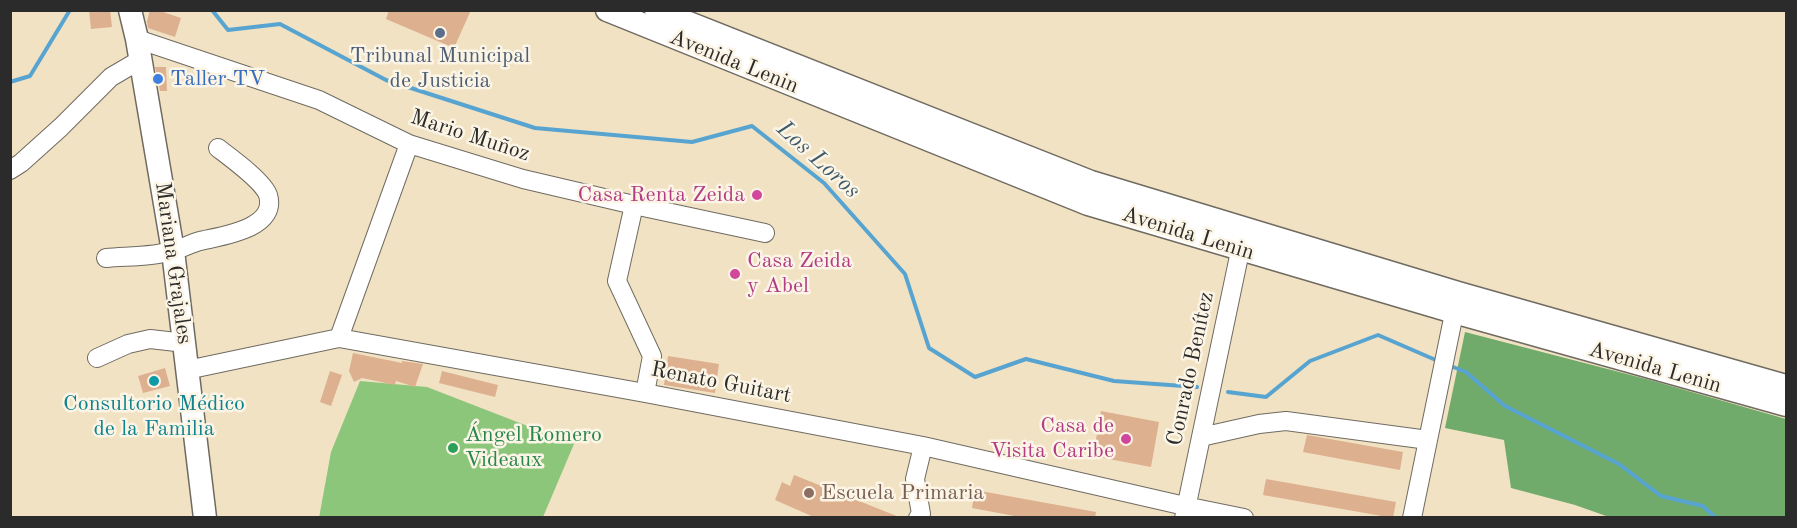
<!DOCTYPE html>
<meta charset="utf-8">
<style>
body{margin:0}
#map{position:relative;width:1797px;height:528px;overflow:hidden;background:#f1e2c4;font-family:"Old Standard TT",serif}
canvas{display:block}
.frame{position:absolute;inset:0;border:12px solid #2b2b2b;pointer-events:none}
</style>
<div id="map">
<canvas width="1797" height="528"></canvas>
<div class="frame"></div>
</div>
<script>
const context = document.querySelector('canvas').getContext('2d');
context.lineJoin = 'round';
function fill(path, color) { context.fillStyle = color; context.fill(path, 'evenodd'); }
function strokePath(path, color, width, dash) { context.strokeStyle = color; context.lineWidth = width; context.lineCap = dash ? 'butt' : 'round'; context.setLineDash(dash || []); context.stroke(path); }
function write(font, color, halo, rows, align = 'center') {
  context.font = font + ' "Old Standard TT",serif'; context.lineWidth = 5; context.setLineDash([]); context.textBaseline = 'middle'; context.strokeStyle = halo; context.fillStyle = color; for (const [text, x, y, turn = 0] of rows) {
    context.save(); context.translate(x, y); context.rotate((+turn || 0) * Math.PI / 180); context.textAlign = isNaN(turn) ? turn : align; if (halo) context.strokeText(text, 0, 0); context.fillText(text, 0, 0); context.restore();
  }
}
fill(new Path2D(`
 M 360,381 L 427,387 L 574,444 L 543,517 L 319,518 L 331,452 Z`), '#8cc67b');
fill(new Path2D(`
 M 1465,332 L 1650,380 L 1786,419 L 1786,517 L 1609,517 L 1575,505 L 1511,488 L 1504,440 L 1445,428 Z`), '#71ab6b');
strokePath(new Path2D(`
 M 212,10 L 228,30 L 280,24 L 386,80 L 535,128 L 692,142 L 752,126 L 824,183 L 905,274 L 929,348 L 975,377 L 1026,359 L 1114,381 L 1197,387
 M 10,82 L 30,76 L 70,10
 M 1448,365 L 1466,372 L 1505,406 L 1619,464 L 1661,496 L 1703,506 L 1716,518
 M 1228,392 L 1266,397 L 1310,361 L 1378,335 L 1438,361`), '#58a4d0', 4);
fill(new Path2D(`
 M 89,10 L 110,10 L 112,27 L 91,29 Z
 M 150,10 L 157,10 L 181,18 L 175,37 L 148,28 L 147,21 Z
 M 389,10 L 471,10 L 454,48 L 386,19 Z
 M 155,67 L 166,67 L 167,91 L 160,91 Z
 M 353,353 L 402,363 L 402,361 L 423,364 L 415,387 L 396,381 L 395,385 L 362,378 L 354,382 L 349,371 Z
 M 668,356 L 719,364 L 715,393 L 664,385 Z
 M 165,368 L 170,386 L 143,393 L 138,376 Z
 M 330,371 L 342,375 L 331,406 L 320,402 Z
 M 442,371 L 498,385 L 495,397 L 439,383 Z
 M 1101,411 L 1159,422 L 1151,467 L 1093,456 Z
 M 1307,435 L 1403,452 L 1400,470 L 1303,452 Z
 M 794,475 L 899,517 L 899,518 L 816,518 L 775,500 L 782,482 L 790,486 Z
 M 1266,479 L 1396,502 L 1393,518 L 1263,495 Z
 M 975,490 L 1096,512 L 1095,518 L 1025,518 L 972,508 Z`), '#ddb08f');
const minor = new Path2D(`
 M 137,39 L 319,100 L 409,144 L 523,179 L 634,205 L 765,233
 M 10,170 L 21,163 L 61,127 L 111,77 L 140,60
 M 634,205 L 617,281 L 652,356 L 645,393
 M 106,258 C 128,256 154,257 175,250 C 183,248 192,243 200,241 C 221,236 278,229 268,195 C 263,181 231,158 218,148
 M 339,338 L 409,144
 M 97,358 L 128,344 L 150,339 L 185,343
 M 187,370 L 339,338 L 645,393 L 923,446 L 1185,506 L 1244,518
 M 1201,437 L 1259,424 L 1286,421 L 1428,440
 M 918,518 L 921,514 L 915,479 L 923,446
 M 1184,518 L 1243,237
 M 1412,518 L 1457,299`);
const major = new Path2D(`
 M 130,10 L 137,39 L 173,251 L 205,518
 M 607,10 L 1088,204 L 1454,312 L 1786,405
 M 656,10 L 1091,182 L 1458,293 L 1786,386`);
strokePath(minor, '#706b61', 20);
strokePath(major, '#706b61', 25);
strokePath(minor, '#fff', 18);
strokePath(major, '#fff', 22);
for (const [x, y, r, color] of [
 [440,33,6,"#5c6f8a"],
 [158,79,6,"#3f7fe0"],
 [757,195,6,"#d1479c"],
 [735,274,6,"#d1479c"],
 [154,381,6,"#0f9aa8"],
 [1126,439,6,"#d1479c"],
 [453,448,6,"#2e9e5b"],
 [809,493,6,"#8d6e63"]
]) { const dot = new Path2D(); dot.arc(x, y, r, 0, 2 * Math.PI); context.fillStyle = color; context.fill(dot); strokePath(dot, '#fcf5e5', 2); }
write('22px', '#4e5e75', '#fcf5e5', [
 ["Tribunal Municipal",440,56],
 ["de Justicia",440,81]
]);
write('22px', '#2b2b2b', '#fcf5e5', [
 ["Avenida Lenin",734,62,22],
 ["Mario Muñoz",470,136,18],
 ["Avenida Lenin",1188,234,17],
 ["Mariana Grajales",173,263,82],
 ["Avenida Lenin",1655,368,16],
 ["Conrado Benítez",1191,369,-78],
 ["Renato Guitart",721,383,11]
]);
write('22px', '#366cbe', '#fcf5e5', [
 ["Taller TV",170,79]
], 'left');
write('22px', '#b23c85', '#fcf5e5', [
 ["Casa Renta Zeida",745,195],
 ["Casa Zeida",747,261,"left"],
 ["y Abel",747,286,"left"],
 ["Casa de",1114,426],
 ["Visita Caribe",1114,451]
], 'right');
write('22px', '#0d838f', '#fcf5e5', [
 ["Consultorio Médico",154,404],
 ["de la Familia",154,429]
]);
write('22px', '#27864d', '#fcf5e5', [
 ["Ángel Romero",465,435],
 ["Videaux",465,460]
], 'left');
write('22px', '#785e54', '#fcf5e5', [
 ["Escuela Primaria",821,493]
], 'left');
write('italic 24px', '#3d5b6d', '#fcf5e5', [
 ["Los Loros",818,160,42]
]);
</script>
